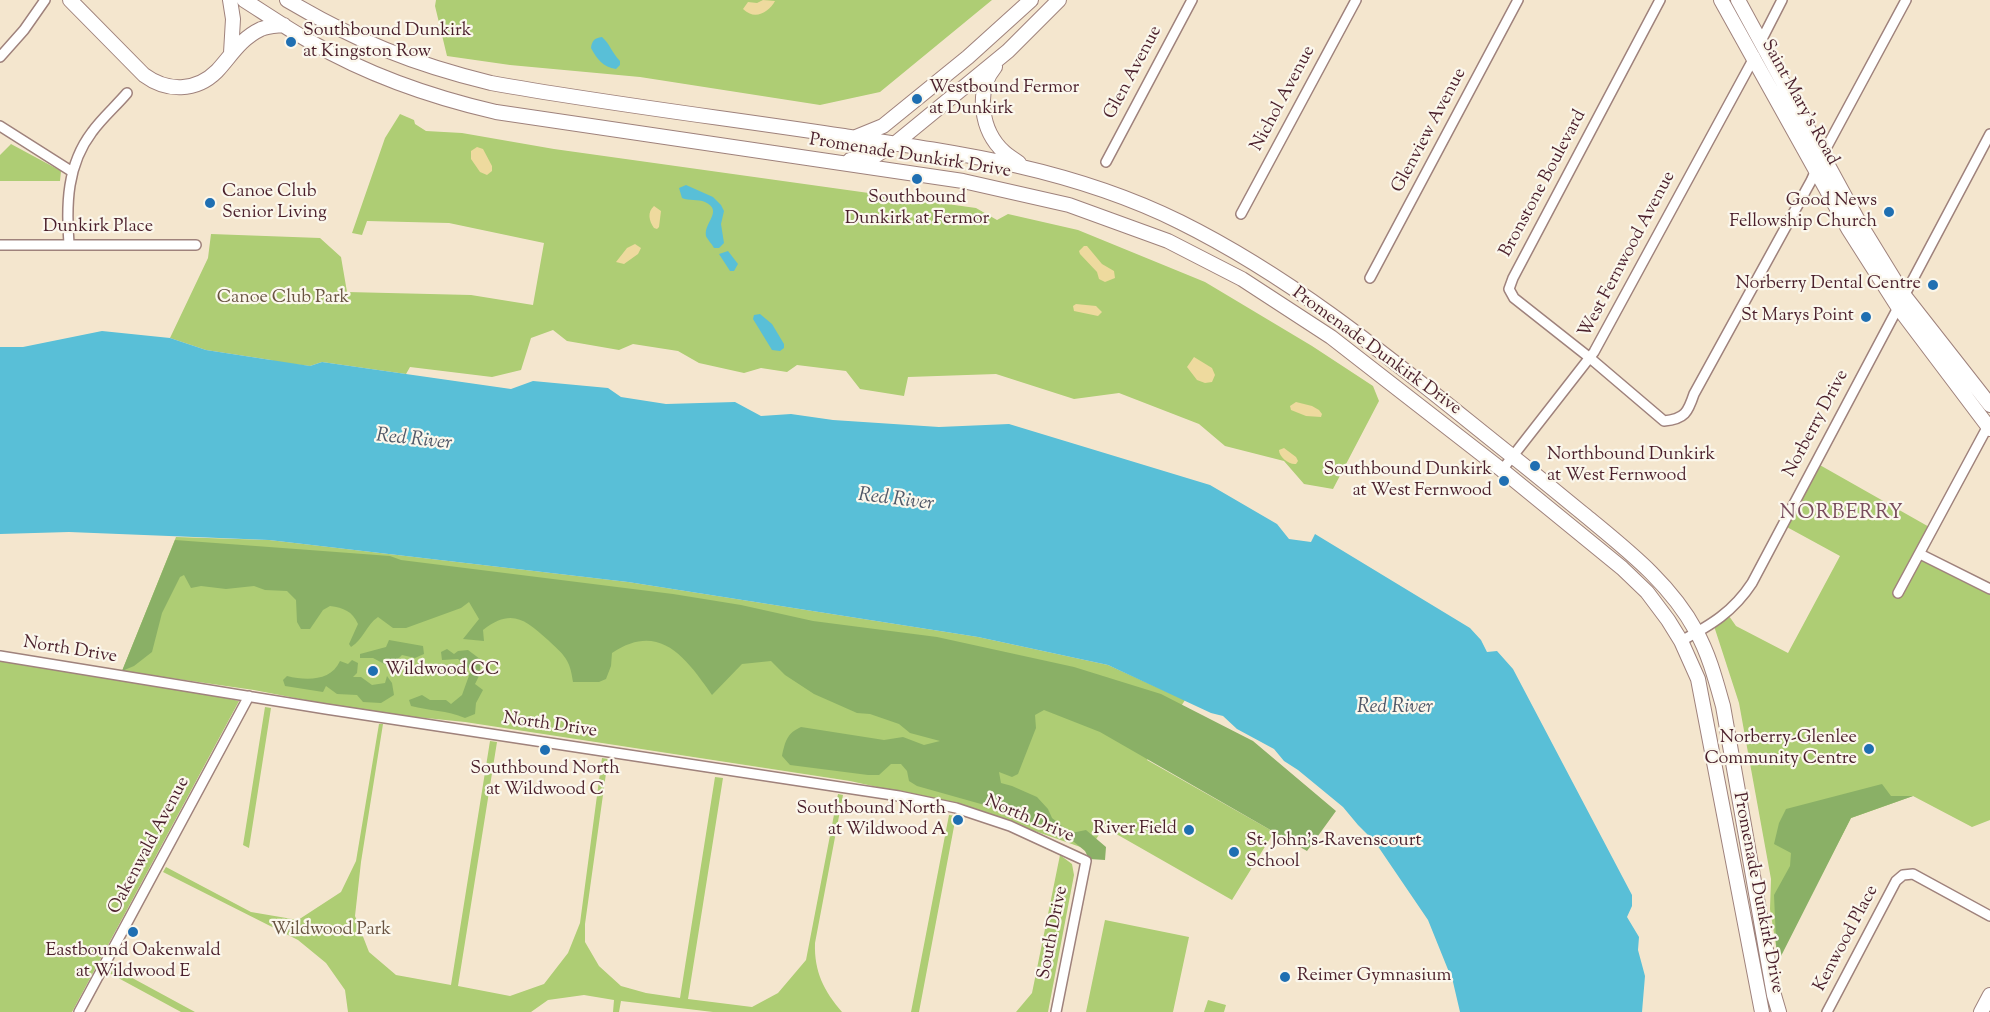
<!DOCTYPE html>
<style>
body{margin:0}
canvas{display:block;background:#f4e6ce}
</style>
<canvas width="1990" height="1012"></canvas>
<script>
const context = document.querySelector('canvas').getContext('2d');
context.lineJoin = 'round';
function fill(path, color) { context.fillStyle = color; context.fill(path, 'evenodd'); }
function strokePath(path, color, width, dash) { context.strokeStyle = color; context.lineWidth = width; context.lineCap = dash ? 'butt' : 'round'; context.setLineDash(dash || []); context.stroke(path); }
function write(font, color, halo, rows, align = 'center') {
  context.font = font + ' "Sorts Mill Goudy",serif'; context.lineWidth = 4.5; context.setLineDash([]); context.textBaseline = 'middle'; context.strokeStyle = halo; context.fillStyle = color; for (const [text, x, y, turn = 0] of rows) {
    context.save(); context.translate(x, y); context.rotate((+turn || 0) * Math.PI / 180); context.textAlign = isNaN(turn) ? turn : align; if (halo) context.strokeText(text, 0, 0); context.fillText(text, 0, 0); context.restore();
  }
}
fill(new Path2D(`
 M 436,0 L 992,0 L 880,92 L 820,105 L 640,77 L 510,65 L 447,56 L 435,6 Z
 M 400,114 L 414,120 L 415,124 L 426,131 L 462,133 L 554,149 L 976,208 L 997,220 L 1008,214 L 1078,230 L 1205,282 L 1312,346 L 1373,386 L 1379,401 L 1333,489 L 1304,484 L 1284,461 L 1225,446 L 1199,424 L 1119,393 L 1074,399 L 996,374 L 908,377 L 904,396 L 860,389 L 846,371 L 797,365 L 787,372 L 761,368 L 744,373 L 699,363 L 678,351 L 633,344 L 619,350 L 567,341 L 553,330 L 531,338 L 521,370 L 492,377 L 410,367 L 406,374 L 322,362 L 310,366 L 275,362 L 271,360 L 206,350 L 170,338 L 208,258 L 211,234 L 320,238 L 341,257 L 347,292 L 471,295 L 533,305 L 544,243 L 449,223 L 367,221 L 362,235 L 352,233 L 385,138 Z
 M 11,144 L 61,171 L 60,181 L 0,181 L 0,155 Z
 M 1818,464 L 1931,528 L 1917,555 L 1972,585 L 1990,593 L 1990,820 L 1972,827 L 1913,796 L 1851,818 L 1778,958 L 1770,909 L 1771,879 L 1739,703 L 1714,626 L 1729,616 L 1736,626 L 1788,653 L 1840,556 L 1785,526 Z
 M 176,537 L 269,540 L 628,582 L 978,637 L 1108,665 L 1185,700 L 1147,760 L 1274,832 L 1232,900 L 1104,827 L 1089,850 L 963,806 L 850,781 L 465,722 L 367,712 L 254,690 L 122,671 Z
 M 0,656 L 120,676 L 239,701 L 72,1012 L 0,1012 Z
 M 265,707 L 271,708 L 249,848 L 243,845 Z
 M 379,724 L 383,724 L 361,862 L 355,916 L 369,952 L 396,975 L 451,985 L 490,741 L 497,742 L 458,986 L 510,996 L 544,984 L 568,953 L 580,923 L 602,758 L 608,759 L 585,924 L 585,942 L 599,966 L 621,986 L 646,993 L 680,998 L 715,777 L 723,778 L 688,999 L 752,1007 L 778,993 L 806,960 L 838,794 L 843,795 L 815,943 C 814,972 824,991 842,1012 L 713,1012 L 621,1001 L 619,1012 L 613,1012 L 614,1000 L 584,995 L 548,1000 L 531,1012 L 348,1012 L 345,990 L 326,963 L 298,940 L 163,872 L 166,867 L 251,912 L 298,920 L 341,892 L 356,861 Z
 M 949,815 L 956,816 L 919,1012 L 911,1012 Z
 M 1060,855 L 1072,864 L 1074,875 L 1048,1012 L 1016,1012 L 1032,993 Z
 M 1105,920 L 1189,937 L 1173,1012 L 1086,1012 Z
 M 112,967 L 195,1012 L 181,1012 L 109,973 Z
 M 1208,1000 L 1226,1005 L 1224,1012 L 1204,1012 Z`), '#aecd74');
fill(new Path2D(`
 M 175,540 L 390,556 L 401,560 L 673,594 L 741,605 L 813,621 L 937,637 L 1074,667 L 1161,694 L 1253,741 L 1336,811 L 1307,851 L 1100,732 L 1044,710 L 1035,715 L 1036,728 L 1018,774 L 1012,777 L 999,772 L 1001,783 L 1012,786 L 1037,797 L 1048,809 L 1052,818 L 1067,830 L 1064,838 L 1013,813 L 917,786 L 909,781 L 907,771 L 901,764 L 891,764 L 879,775 L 868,775 L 790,765 L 782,756 C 785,742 787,733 801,727 L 884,740 L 903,737 L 924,745 L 940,741 L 910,733 L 899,724 L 870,714 L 857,713 L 814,694 L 785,675 L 771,661 L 742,664 L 712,695 C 686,658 660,621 612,653 L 611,666 L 606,679 L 599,682 L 573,682 C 570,659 564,655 548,640 C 525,619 511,608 483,630 L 484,641 L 463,639 L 479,619 L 469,602 L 461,608 L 406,628 L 393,628 L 378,617 C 366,625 364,639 351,647 L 349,644 L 358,624 C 352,611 344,608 330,606 L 323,610 L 310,629 L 301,629 L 297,622 L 296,600 L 287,591 L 265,590 L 254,586 L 226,589 L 201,586 L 191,588 L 184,575 L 180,577 L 162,613 L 152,652 L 134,666 L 122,671 Z
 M 389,640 L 423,646 L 424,654 L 415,658 L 402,655 L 390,667 L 373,658 L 360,658 L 360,654 L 386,647 Z
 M 447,649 L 454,654 L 458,651 L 468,650 L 480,659 L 480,674 L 475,684 L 483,690 L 476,703 L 475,714 L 465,718 C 447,710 429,711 411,706 L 409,700 L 422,695 L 430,700 L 446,700 L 451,704 L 462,695 L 471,670 L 458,659 L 442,660 L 441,652 Z
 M 352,660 L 358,663 L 357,673 L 353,677 L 361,677 L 372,685 L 385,683 L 387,676 L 392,683 L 394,695 L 381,703 L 363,702 L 357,695 L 337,694 L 326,686 L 323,692 L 285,686 L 283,680 L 287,676 C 307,681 331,681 340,661 L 348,664 Z
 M 1882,784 L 1891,796 L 1913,796 L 1851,818 L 1777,964 L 1774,895 L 1790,866 L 1791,853 L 1774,844 L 1779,823 L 1786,809 Z
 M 1086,830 L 1106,847 L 1105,860 L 1089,859 L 1085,851 L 1068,837 L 1071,833 Z`), '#8ab066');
fill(new Path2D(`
 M 763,0 L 775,1 C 769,12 755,21 743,9 L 748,2 L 757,3 Z
 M 477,147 L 483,149 L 492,166 L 492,171 L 487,175 L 480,172 L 471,159 L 471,151 Z
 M 654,206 L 661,211 L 659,227 L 657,229 L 654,228 C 649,221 647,212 654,206 Z
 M 635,244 L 641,248 L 638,254 L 624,264 L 616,262 L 627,248 Z
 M 1084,246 L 1087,246 L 1102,264 L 1114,271 L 1115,278 L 1105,282 L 1099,279 L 1097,272 L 1080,254 L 1079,251 Z
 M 1076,304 L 1096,306 L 1102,312 L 1098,316 L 1074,311 L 1073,306 Z
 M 1194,357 L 1212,368 L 1215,375 L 1212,382 L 1205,383 L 1197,380 L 1187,367 Z
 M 1296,402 L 1312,406 L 1319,410 L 1322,414 L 1321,417 L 1306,416 L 1291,410 L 1290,406 Z
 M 1284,448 L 1296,457 L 1298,461 L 1296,464 C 1289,465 1279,457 1279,450 Z`), '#eeda9e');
fill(new Path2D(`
 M 602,37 C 610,44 612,53 620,61 L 620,65 L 616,69 C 603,67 597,59 591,48 C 592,41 594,38 602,37 Z
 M 686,185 L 713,197 L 721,205 L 724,211 L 721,224 L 724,243 L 719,248 L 714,248 C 712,244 707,239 706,236 C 703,223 724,211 705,202 C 698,199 689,201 682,198 L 679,188 Z
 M 728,251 L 738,264 L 734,271 L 730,271 L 719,254 Z
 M 760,314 L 772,324 L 784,344 L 784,348 L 780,351 L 772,350 L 753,319 L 754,315 Z
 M 102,331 L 170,338 L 206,350 L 310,366 L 322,362 L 511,389 L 533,381 L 608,388 L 621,397 L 666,404 L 735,402 L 761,416 L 791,414 L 833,420 L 939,427 L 1009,424 L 1210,485 L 1277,524 L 1289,539 L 1311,542 L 1315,534 L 1470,628 L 1481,640 L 1487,652 L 1497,651 L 1513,669 L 1632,895 L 1632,906 L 1627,917 L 1639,937 L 1638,950 L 1645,976 L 1642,1012 L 1460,1012 L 1453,982 L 1428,920 L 1375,842 L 1358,825 L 1343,807 L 1298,770 L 1284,761 L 1274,749 L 1237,729 L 1223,716 L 1211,713 L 1108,665 L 978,637 L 628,582 L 269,540 L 69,532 L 0,534 L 0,347 L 23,347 Z`), '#59bfd7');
const street = new Path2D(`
 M 1660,0 L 1513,278 L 1509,289 L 1514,298 L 1590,358 L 1664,421 C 1685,419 1688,412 1694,394 L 1811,181 L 1823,154 L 1906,0
 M 1760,43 L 1782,0
 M 0,57 L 24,30 L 45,0
 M 0,126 L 71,171
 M 1106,162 L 1192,0
 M 1241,214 L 1356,0
 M 69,244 C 66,204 67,165 92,132 C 102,118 116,106 127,93
 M 0,245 L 196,245
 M 1370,278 L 1518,0
 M 1502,470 L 1594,352 L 1755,56
 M 1920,554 L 1990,589
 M 1898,593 L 1989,424
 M 1681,641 C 1711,625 1733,612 1752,583 L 1990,134
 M 0,656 L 326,709 L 899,796 L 956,808 L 1010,826 L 1086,861 L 1056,1012
 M 79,1012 L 249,696
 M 1827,1012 L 1896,881 L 1903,875 L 1913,874 L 1990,916`);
const secondary = new Path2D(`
 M 70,0 L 144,75 C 167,92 196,92 217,71 C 231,56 240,39 261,29 C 268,26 276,26 284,25
 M 230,0 L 233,19 L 231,53
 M 244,0 C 266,14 288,29 311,42 C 368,75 431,97 496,112 L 963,181 L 1069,205 L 1168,241 L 1242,279 L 1331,337 L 1502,470 L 1622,568 L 1647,592 L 1668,620 L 1681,641 L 1698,679 L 1762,1012
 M 287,0 C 356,41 413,64 491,83 C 608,104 726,118 844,136 C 961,153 1073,169 1180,222 C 1301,282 1403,369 1507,452 C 1534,473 1560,495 1586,516 C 1627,550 1670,583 1696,631 C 1709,654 1716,681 1723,706 L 1774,995 L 1779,1012
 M 1721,0 L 1849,230 L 1898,307 L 1990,429
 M 1738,0 L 1860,224 L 1903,294 L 1990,405
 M 995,67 C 975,91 981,131 1004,152 C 1008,156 1014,159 1019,163
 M 856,137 L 883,126 L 968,57 L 1031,0
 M 850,160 L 875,156 L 897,142 L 1008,51 L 1059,0
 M 1981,1012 L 1990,995`);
strokePath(street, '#9f827c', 12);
strokePath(secondary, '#9f827c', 16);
strokePath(street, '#fff', 9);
strokePath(secondary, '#fff', 14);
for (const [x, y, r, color] of [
 [291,42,6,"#1f6fb2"],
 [917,99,6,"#1f6fb2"],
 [917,179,6,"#1f6fb2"],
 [210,203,6,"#1f6fb2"],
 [1889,212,6,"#1f6fb2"],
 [1933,285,6,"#1f6fb2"],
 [1866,317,6,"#1f6fb2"],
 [1535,466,6,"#1f6fb2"],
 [1504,481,6,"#1f6fb2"],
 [373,671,6,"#1f6fb2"],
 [1869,749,6,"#1f6fb2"],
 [545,750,6,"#1f6fb2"],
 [958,820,6,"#1f6fb2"],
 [1189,830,6,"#1f6fb2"],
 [1234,852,6,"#1f6fb2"],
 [133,932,6,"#1f6fb2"],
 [1285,977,6,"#1f6fb2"]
]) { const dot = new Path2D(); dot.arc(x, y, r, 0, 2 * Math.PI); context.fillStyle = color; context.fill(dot); strokePath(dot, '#fbf7ec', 2); }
write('18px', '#4a1f2b', '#fbf7ec', [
 ["Southbound Dunkirk",303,32],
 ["at Kingston Row",303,53],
 ["Westbound Fermor",929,89],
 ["at Dunkirk",929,110],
 ["Canoe Club",222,193],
 ["Senior Living",222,214],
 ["Southbound",917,199,"center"],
 ["Dunkirk at Fermor",917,220,"center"],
 ["Good News",1877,202,"right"],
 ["Fellowship Church",1877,223,"right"],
 ["Norberry Dental Centre",1921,285,"right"],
 ["St Marys Point",1854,317,"right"],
 ["Northbound Dunkirk",1547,456],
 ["at West Fernwood",1547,477],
 ["Southbound Dunkirk",1492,471,"right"],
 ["at West Fernwood",1492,492,"right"],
 ["Wildwood CC",385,671],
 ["Norberry-Glenlee",1857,739,"right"],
 ["Community Centre",1857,760,"right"],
 ["Southbound North",545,770,"center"],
 ["at Wildwood C",545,791,"center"],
 ["Southbound North",946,810,"right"],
 ["at Wildwood A",946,831,"right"],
 ["River Field",1177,830,"right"],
 ["St. John's-Ravenscourt",1246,842],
 ["School",1246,863],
 ["Eastbound Oakenwald",133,952,"center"],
 ["at Wildwood E",133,973,"center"],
 ["Reimer Gymnasium",1297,977]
], 'left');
write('18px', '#4a1f2b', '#fbf7ec', [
 ["Glen Avenue",1134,73,-62],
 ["Nichol Avenue",1284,99,-62],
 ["Saint Mary's Road",1799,103,61],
 ["Glenview Avenue",1430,131,-62],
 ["Promenade Dunkirk Drive",910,157,9],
 ["Bronstone Boulevard",1544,184,-62],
 ["Dunkirk Place",98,228],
 ["West Fernwood Avenue",1628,255,-62],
 ["Promenade Dunkirk Drive",1376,352,36],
 ["Norberry Drive",1817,424,-62],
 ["North Drive",70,651,9],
 ["North Drive",550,726,8],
 ["North Drive",1029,820,23],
 ["Oakenwald Avenue",150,846,-62],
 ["Promenade Dunkirk Drive",1757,893,79],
 ["South Drive",1054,933,-79],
 ["Kenwood Place",1847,939,-62]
]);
write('18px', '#685341', '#fbf7ec', [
 ["Canoe Club Park",283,299],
 ["Wildwood Park",331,931]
]);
write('italic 20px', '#4f5767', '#fbf7ec', [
 ["Red River",414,441,6],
 ["Red River",896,501,7],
 ["Red River",1395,709]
]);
context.letterSpacing = '1.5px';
write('20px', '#784d5e', '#fbf7ec', [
 ["NORBERRY",1842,515]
]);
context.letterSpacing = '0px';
</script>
